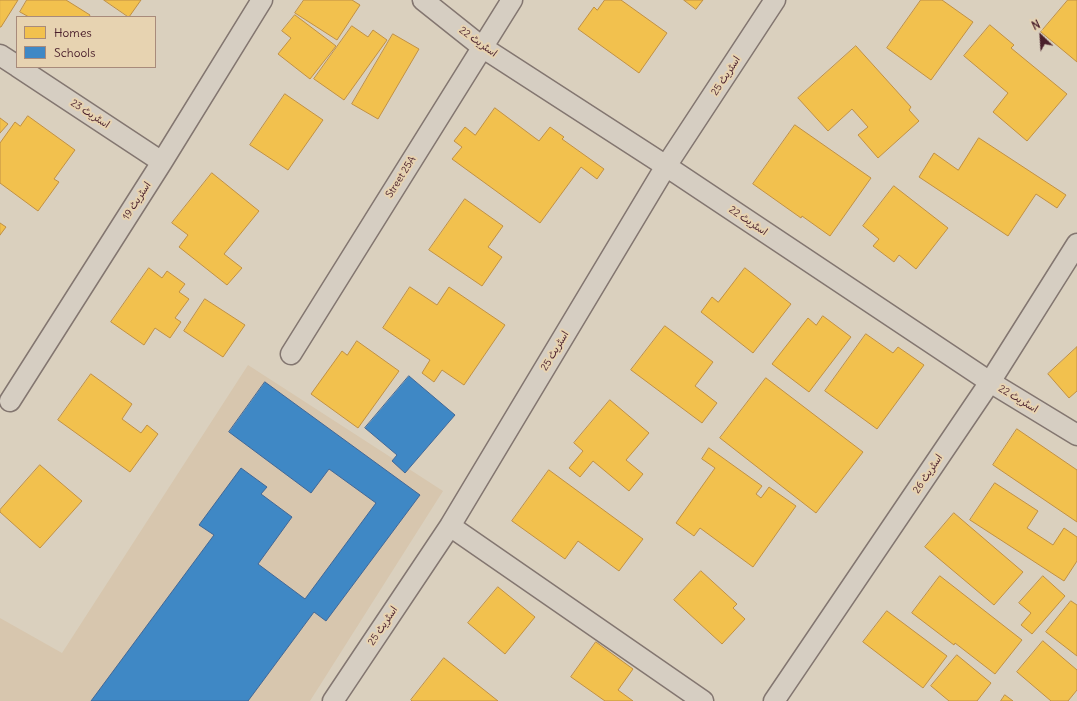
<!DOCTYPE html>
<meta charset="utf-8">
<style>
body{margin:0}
#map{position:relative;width:1077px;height:701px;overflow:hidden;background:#dad0be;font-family:Delius,sans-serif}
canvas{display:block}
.legend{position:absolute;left:16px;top:16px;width:140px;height:52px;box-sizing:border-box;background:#e7d3b1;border:1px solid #a88b7b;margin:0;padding:5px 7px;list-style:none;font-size:12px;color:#4a1f2b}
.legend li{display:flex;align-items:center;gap:8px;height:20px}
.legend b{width:20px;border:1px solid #a88b7b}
.north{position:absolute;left:1021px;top:16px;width:40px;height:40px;-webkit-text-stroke:3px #e7d3b1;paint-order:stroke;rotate:335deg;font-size:11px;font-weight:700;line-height:16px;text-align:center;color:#4a1f2b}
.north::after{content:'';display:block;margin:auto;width:14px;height:18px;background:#4a1f2b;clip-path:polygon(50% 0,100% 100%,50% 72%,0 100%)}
</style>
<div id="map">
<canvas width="1077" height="701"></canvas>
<ul class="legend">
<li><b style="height:11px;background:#f2c14e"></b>Homes</li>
<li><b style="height:11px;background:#3f88c5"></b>Schools</li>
</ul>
<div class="north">N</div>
</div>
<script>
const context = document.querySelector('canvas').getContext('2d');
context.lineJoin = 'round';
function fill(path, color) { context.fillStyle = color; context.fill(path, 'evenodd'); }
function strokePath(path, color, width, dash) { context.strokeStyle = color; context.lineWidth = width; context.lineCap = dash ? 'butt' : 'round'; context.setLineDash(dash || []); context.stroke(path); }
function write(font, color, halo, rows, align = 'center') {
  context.font = font + ' Delius,"Playpen Sans Arabic",sans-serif'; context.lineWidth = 4; context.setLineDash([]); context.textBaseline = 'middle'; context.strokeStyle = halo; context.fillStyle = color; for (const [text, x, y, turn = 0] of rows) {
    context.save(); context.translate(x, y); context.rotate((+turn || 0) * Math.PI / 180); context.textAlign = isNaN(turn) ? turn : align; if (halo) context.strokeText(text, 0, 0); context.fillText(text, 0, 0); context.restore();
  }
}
fill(new Path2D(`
 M 248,365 L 443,491 L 310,701 L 0,701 L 0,618 L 62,653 Z`), '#d7c6ae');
const homes = new Path2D(`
 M 0,0 L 18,0 L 1,27 L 0,27 Z
 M 27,0 L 66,0 L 90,15 L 89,17 L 29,17 L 20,12 Z
 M 104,0 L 141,0 L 129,17 Z
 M 304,0 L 352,0 L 360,5 L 337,40 L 295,13 Z
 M 605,0 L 621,0 L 667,33 L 639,73 L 578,29 L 594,7 L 597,10 Z
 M 684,0 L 703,0 L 696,9 Z
 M 921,0 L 942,0 L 973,22 L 931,80 L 887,48 Z
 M 1068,0 L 1077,0 L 1077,62 L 1041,32 Z
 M 295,15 L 336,46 L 310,79 L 278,54 L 291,38 L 282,31 Z
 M 990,25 L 1014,45 L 1011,48 L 1067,94 L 1027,141 L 993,112 L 1008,93 L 964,56 Z
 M 352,26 L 368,37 L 373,30 L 387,40 L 344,100 L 314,79 Z
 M 393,34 L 419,49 L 378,119 L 352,104 Z
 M 856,46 L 911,107 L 909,110 L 919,121 L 878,158 L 858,135 L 868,127 L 852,109 L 828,131 L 798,98 Z
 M 285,94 L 323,120 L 288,170 L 250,145 Z
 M 495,108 L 539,141 L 550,127 L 564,137 L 562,139 L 604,169 L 597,179 L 581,167 L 540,223 L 452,159 L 462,147 L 454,141 L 465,127 L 475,135 Z
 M 28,116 L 75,150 L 54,179 L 59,182 L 38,211 L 0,183 L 0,143 L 15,122 L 20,126 Z
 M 0,118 L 8,124 L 0,133 Z
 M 795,125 L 871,178 L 830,236 L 802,216 L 801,218 L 753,184 Z
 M 979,138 L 1066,195 L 1057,208 L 1036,194 L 1008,236 L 919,177 L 934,153 L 958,170 Z
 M 212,173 L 259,211 L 224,254 L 242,268 L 227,285 L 179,247 L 188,235 L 172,223 Z
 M 894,186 L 948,228 L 916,269 L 899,255 L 894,262 L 873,246 L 879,239 L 863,226 Z
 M 465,199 L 503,226 L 488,247 L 502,257 L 482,286 L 429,250 Z
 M 0,223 L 6,227 L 0,235 Z
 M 149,268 L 162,278 L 167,271 L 185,284 L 179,292 L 189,299 L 175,318 L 181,322 L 170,338 L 155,328 L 144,345 L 111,322 Z
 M 745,268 L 791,304 L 753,353 L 701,312 L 712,297 L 718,302 Z
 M 410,287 L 437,305 L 449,287 L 505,325 L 464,385 L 442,370 L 434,382 L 422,373 L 430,360 L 383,328 Z
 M 205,299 L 245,325 L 223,357 L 184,331 Z
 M 823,316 L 851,337 L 809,392 L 772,364 L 808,318 L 816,325 Z
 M 665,326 L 713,362 L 695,386 L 717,403 L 702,423 L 631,370 Z
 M 866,334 L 893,353 L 898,347 L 924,365 L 877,429 L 825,391 Z
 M 357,341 L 399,371 L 358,428 L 311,394 L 342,351 L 347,355 Z
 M 1077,347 L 1077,391 L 1069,398 L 1048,374 Z
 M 91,374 L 132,404 L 122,419 L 141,433 L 147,425 L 158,434 L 130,472 L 58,420 Z
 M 766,378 L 863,452 L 816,513 L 720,438 Z
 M 610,400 L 649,433 L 626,460 L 643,474 L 629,491 L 593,461 L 580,477 L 569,468 L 583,451 L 574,443 Z
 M 1017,429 L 1077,470 L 1077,522 L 993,465 Z
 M 709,448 L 762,486 L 756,494 L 761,498 L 769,487 L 796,506 L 753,567 L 700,528 L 694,536 L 676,523 L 715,468 L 702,459 Z
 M 40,465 L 82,501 L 40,548 L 0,512 L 0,510 Z
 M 549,470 L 643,539 L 619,571 L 578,541 L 565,559 L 512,521 Z
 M 995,483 L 1038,511 L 1027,528 L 1053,545 L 1064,528 L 1077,537 L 1077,561 L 1064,581 L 970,520 Z
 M 954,513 L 1023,572 L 994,605 L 925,547 Z
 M 701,571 L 737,604 L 733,608 L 745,619 L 722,644 L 674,600 Z
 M 940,576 L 1022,640 L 995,674 L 955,643 L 954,645 L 912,613 Z
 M 1043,576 L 1065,596 L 1032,634 L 1021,625 L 1031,613 L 1019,603 Z
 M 498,587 L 535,617 L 505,654 L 468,623 Z
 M 1071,601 L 1077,605 L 1077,656 L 1046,632 Z
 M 887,611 L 947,656 L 923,688 L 863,642 Z
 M 1043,641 L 1077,670 L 1077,690 L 1068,701 L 1051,701 L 1017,672 Z
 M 596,642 L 633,669 L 618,690 L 633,701 L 605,701 L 571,677 Z
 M 957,655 L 991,683 L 977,701 L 949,701 L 931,686 Z
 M 444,658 L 498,701 L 412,701 L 411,700 Z
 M 1005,695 L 1013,701 L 1001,701 Z`);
fill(homes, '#f2c14e');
strokePath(homes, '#c09044', 1);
const schools = new Path2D(`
 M 409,376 L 455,415 L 405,473 L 392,461 L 397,455 L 365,428 Z
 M 265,382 L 420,495 L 326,621 L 314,612 L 248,701 L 91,701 L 214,535 L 199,525 L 241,468 L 267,487 L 261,494 L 292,517 L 258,564 L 305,599 L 376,503 L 329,469 L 311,493 L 229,432 Z`);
fill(schools, '#3f88c5');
strokePath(schools, '#426897', 1);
const minor = new Path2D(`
 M 423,0 L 482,47 L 666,166 L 990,382 L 1077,435
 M 0,55 L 17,66
 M 18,67 L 162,162
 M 291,354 L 512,0
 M 10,401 L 162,162 L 262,0
 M 450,526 L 703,701
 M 333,701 L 450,526 L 666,166 L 775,0
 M 774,701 L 990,382 L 1077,244`);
strokePath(minor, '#837670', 23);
strokePath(minor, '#d6cec2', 20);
write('10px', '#4a1f2b', '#e7d3b1', [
 ["اسٹریٹ 22",478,42,36],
 ["اسٹریٹ 25",726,76,-57],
 ["اسٹریٹ 23",90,114,33],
 ["Street 25A",401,177,-58],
 ["اسٹریٹ 19",137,201,-57],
 ["اسٹریٹ 22",748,221,34],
 ["اسٹریٹ 25",555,351,-59],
 ["اسٹریٹ 22",1018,399,31],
 ["اسٹریٹ 26",928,474,-56],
 ["اسٹریٹ 25",383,626,-56]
]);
</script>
